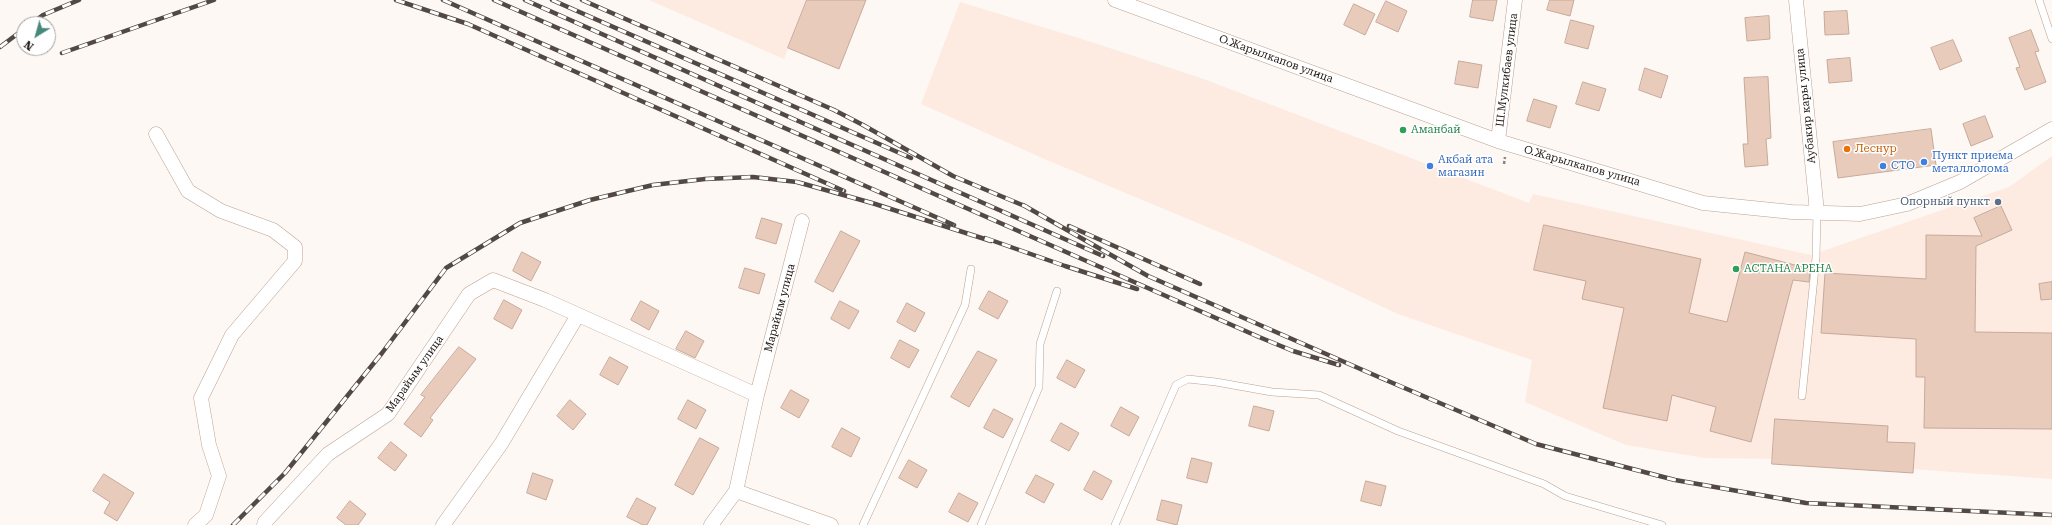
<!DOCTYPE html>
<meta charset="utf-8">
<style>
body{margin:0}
#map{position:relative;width:2052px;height:525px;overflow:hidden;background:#fef8f4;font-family:"Roboto Serif",serif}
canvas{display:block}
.north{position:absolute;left:16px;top:16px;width:40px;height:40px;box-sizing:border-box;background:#fff;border:1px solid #a6a2a0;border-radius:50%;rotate:217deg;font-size:11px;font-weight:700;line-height:16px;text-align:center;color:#211611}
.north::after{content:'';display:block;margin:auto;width:14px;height:18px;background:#46887a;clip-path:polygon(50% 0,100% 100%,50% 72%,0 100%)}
</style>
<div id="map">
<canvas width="2052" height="525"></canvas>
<div class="north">N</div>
</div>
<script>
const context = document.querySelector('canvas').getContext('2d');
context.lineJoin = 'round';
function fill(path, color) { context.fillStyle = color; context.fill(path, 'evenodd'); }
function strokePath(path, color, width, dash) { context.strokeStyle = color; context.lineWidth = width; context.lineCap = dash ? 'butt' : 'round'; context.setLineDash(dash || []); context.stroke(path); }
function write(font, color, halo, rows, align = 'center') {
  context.font = font + ' "Roboto Serif",serif'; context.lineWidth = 3; context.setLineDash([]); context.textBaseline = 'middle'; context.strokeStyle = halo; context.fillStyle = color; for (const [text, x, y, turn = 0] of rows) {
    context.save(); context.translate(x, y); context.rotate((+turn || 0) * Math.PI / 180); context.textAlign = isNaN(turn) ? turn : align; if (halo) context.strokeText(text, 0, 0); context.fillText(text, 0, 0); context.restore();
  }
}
fill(new Path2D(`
 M 649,0 L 807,0 L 784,59 Z
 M 960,2 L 1082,39 L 1201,78 L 1529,203 L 1533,194 L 1811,255 L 2009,187 L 2052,156 L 2052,479 L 1770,459 L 1705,458 L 1626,445 L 1525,402 L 1532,360 L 1398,314 L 1250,245 L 1042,158 L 921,104 Z`), '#fdebe1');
const building = new Path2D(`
 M 807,0 L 866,0 L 839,69 L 788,48 Z
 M 1473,0 L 1497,0 L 1493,21 L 1470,17 Z
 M 1550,0 L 1574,0 L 1570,16 L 1547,10 Z
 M 1386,1 L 1407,11 L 1398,32 L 1376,22 Z
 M 1354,4 L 1375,14 L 1365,35 L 1344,25 Z
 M 1847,11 L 1849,34 L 1825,35 L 1824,12 Z
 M 1769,16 L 1770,39 L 1747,41 L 1745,18 Z
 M 1571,20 L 1594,26 L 1588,49 L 1565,43 Z
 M 2031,30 L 2039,51 L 2035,52 L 2046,82 L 2025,90 L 2016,68 L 2020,67 L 2009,38 Z
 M 1953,40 L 1962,61 L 1940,70 L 1931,48 Z
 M 1850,58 L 1852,81 L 1829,83 L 1827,60 Z
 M 1459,61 L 1482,65 L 1478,88 L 1455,84 Z
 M 1645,68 L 1668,76 L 1661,98 L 1639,90 Z
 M 1768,77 L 1771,138 L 1766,139 L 1768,165 L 1745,167 L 1743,144 L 1748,144 L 1744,78 Z
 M 1583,82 L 1606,89 L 1599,111 L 1576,104 Z
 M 1534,99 L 1557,106 L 1550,128 L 1527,121 Z
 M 1985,116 L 1993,137 L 1971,146 L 1963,124 Z
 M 1931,129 L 1936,165 L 1838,178 L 1833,142 Z
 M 2001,206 L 2012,230 L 1976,246 L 1975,332 L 2052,333 L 2052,429 L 1924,428 L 1925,377 L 1916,377 L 1916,339 L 1821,333 L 1825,273 L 1926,279 L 1926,235 L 1982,236 L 1974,218 Z
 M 762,218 L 782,224 L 776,244 L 756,238 Z
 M 1544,225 L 1701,259 L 1689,313 L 1727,322 L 1745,252 L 1810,269 L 1809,282 L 1793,280 L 1751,442 L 1710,431 L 1716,407 L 1672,395 L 1667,421 L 1603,408 L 1624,308 L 1582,299 L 1586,281 L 1534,270 Z
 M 841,231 L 860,241 L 833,292 L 815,282 Z
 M 522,252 L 541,262 L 531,281 L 513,271 Z
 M 745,268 L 765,274 L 759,294 L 739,288 Z
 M 2052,282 L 2052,299 L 2041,300 L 2039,284 Z
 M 989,291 L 1008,301 L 998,319 L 979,309 Z
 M 504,300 L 522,310 L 512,329 L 494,319 Z
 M 641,301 L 659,311 L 649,330 L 631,320 Z
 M 840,301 L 859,311 L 849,329 L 831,319 Z
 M 907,303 L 925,313 L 915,332 L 897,322 Z
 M 686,331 L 704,341 L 695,358 L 676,349 Z
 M 900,340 L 919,350 L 909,368 L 891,358 Z
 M 459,347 L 476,359 L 430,418 L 433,420 L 421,437 L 404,424 L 425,397 L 421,395 Z
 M 978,351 L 997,360 L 969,407 L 951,397 Z
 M 610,357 L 628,367 L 618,385 L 600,375 Z
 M 1067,360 L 1085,370 L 1075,388 L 1057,378 Z
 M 791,390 L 809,400 L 799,418 L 781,408 Z
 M 570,400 L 586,414 L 573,430 L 557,416 Z
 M 688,400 L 706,410 L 696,429 L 678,419 Z
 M 1254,406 L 1274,411 L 1269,431 L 1249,426 Z
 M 1121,407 L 1139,417 L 1129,436 L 1111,426 Z
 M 994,409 L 1013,419 L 1003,438 L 984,428 Z
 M 1775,419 L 1888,426 L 1887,442 L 1915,443 L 1913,473 L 1772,464 Z
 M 1061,423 L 1079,433 L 1069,451 L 1051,441 Z
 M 842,428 L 860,438 L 851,457 L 832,447 Z
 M 700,438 L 719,448 L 693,495 L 675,485 Z
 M 391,442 L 407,455 L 395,471 L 378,458 Z
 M 1192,458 L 1212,463 L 1207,483 L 1187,478 Z
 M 909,460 L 927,470 L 917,488 L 899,478 Z
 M 1094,471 L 1112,481 L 1102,500 L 1084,490 Z
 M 533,473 L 553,480 L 546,500 L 527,493 Z
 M 104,474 L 134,493 L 117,521 L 104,513 L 110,502 L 93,491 Z
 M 1036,475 L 1054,484 L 1044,503 L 1026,493 Z
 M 1366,481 L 1386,486 L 1381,506 L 1361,501 Z
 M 959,493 L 978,503 L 968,522 L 949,512 Z
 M 637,498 L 656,508 L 647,525 L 643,525 L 627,517 Z
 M 1162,500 L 1182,505 L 1177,525 L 1157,520 Z
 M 350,501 L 366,514 L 358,525 L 346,525 L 337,518 Z`);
fill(building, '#e9cbbb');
strokePath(building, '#c6a999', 1);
const lane = new Path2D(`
 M 2039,0 L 2052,39
 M 1802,396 L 1816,258 L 1817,212
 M 863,525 L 965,305 L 971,269
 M 981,525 L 1039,387 L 1040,344 L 1057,291
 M 1115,525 L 1176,385 L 1188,379 L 1216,382 L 1272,392 L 1319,395 L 1398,431 L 1544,484 L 1565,496 L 1662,525`);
const street = new Path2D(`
 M 1115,0 L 1498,141 L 1703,203 L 1792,212 L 1860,214 L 1907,204 L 1960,182 L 2052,129
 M 1796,0 L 1817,212
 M 156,134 L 188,191 L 221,211 L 273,230 L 295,247 L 295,261 L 232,335 L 201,398 L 209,445 L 219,476 L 206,515 L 195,525
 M 1498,141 L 1515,0
 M 736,491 L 831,525
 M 264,525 L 265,522 L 328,454 L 388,414 L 469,294 L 493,280 L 545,300 L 757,395
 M 443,525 L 501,444 L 578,315
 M 711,525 L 736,491 L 757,395 L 802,221`);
strokePath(lane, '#bda191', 8);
strokePath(street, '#bda191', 15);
strokePath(new Path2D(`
 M 1504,164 L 1505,157`), '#8b827e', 2.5, [3, 2]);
strokePath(lane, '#fff', 7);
strokePath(street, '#fff', 14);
const rail = new Path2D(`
 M 396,0 L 468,24 L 844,191
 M 443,0 L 954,225
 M 494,0 L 1259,337 L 1293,351 L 1339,365
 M 525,0 L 1103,256
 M 552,0 L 911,158
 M 582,0 L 834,110 L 863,125 L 953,176 L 1027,207
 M 31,24 L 43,15 L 79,0
 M 0,47 L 24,29
 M 62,53 L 214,0
 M 1023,205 L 1148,276 L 1381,378 L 1536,444 L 1675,480 L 1806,503 L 2052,515
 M 1069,226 L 1200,284
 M 985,238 L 1065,266 L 1137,289
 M 233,525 L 285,473 L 382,353 L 446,268 L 520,223 L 590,200 L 653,185 L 705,179 L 753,177 L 797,182 L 872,203 L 991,241`);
strokePath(rail, '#534944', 4.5);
strokePath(rail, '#fff', 3, [9]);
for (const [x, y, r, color] of [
 [1403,130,4,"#2e9e5b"],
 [1847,149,4,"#e8710a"],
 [1924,162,4,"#3f7fe0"],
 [1430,166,4,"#3f7fe0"],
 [1883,166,4,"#3f7fe0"],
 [1998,202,4,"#5c6f8a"],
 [1736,269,4,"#2e9e5b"]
]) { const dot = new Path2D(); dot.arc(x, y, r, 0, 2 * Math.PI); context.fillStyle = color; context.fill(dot); strokePath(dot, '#fff', 1.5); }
write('11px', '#211611', '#fff', [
 ["О.Жарылкапов улица",1276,59,20],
 ["Ш.Мулкибаев улица",1507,70,-83],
 ["Аубакир кары улица",1806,106,-96],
 ["О.Жарылкапов улица",1582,166,16],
 ["Марайым улица",780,308,-75],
 ["Марайым улица",415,374,-55]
]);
write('11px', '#27864d', '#fff', [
 ["Аманбай",1411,130],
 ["АСТАНА АРЕНА",1744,269]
], 'left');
write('11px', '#c56008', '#fff', [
 ["Леснур",1855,149]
], 'left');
write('11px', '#366cbe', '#fff', [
 ["Пункт приема",1932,156],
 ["металлолома",1932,169],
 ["Акбай ата",1438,160],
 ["магазин",1438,173],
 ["СТО",1891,166]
], 'left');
write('11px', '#4e5e75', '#fff', [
 ["Опорный пункт",1990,202]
], 'right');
</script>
